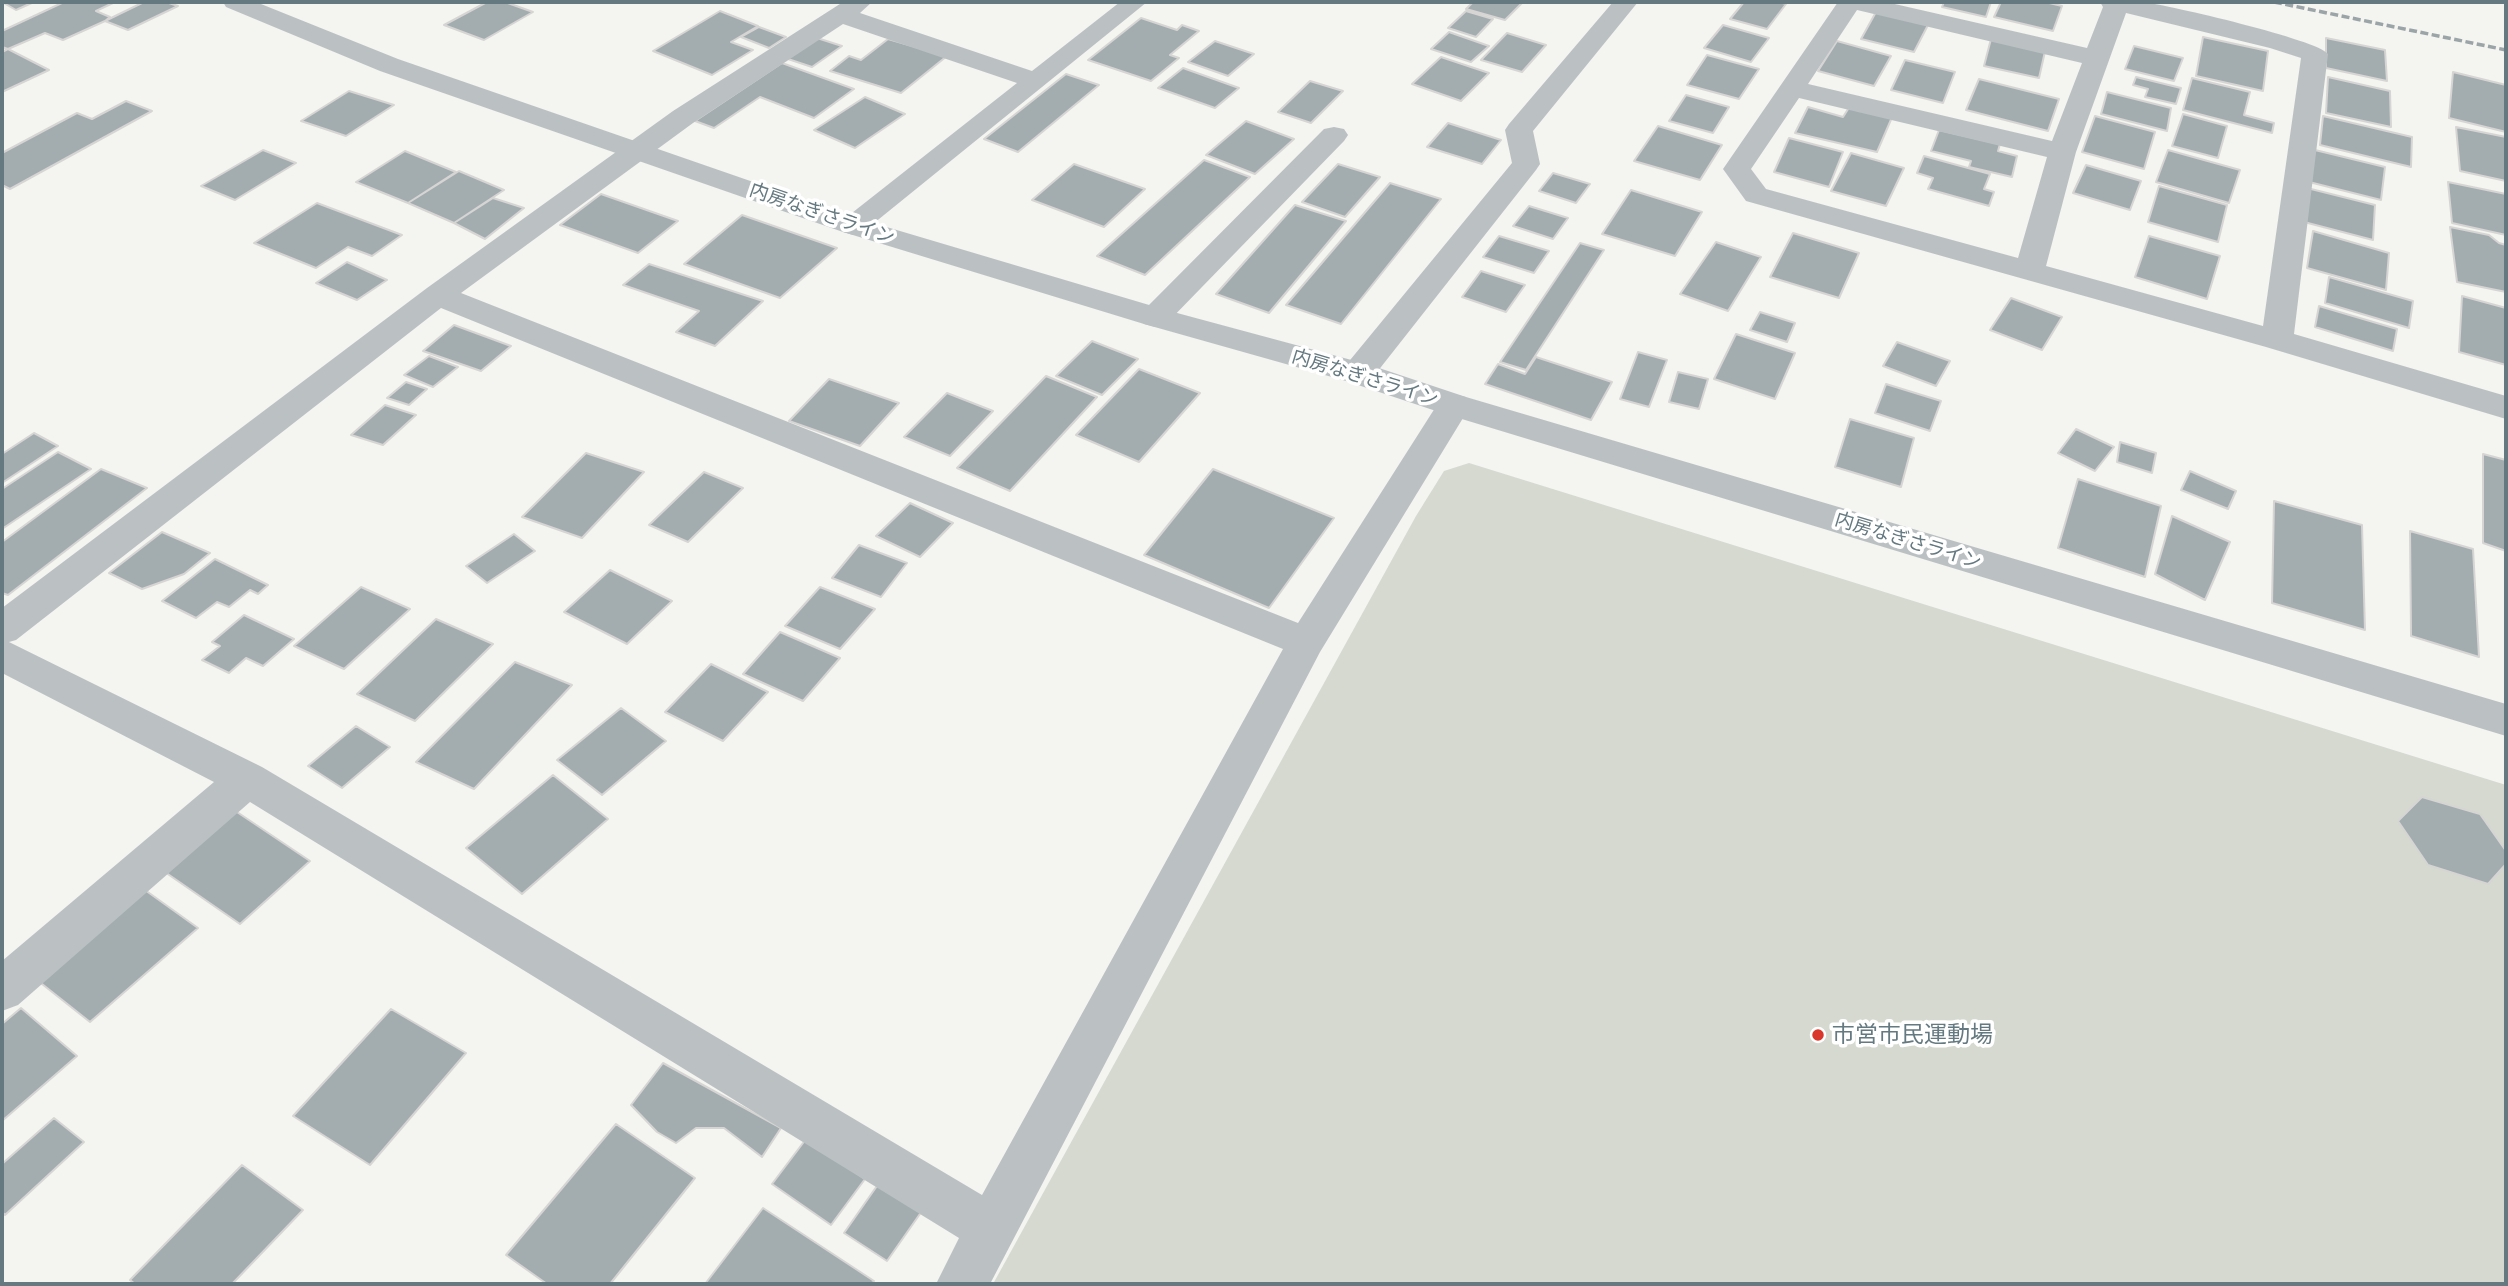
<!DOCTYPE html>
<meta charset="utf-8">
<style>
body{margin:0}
#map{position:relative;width:2508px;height:1286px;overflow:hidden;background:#f4f4f1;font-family:Mulish,sans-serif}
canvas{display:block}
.frame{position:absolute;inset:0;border:4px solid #657980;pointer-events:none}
</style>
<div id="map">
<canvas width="2508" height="1286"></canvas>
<div class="frame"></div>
</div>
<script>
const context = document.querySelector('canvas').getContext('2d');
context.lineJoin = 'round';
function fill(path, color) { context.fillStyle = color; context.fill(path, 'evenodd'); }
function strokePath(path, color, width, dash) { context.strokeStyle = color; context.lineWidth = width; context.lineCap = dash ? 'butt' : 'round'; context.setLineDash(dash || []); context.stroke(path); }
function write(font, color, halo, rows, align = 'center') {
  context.font = font + ' Mulish,"Noto Sans JP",sans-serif'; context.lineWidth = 7; context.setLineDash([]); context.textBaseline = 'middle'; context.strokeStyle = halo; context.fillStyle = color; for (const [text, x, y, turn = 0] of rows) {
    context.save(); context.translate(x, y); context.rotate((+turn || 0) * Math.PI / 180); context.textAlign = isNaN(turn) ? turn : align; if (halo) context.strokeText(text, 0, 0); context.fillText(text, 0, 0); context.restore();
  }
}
fill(new Path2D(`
 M 1469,463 L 2506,785 L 2506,1284 L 993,1284 L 1416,516 L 1444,471 Z`), '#d5d9d0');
const building = new Path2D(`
 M 2,2 L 34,2 L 16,10 Z
 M 64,2 L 115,2 L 96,11 L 110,17 L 105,21 L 63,40 L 45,33 L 8,49 L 2,47 L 2,31 Z
 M 144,2 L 166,2 L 178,6 L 128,30 L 105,21 Z
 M 487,2 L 505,2 L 533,12 L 484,40 L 444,25 Z
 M 1473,2 L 1523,2 L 1505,20 L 1466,9 Z
 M 1744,2 L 1779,2 L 1786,4 L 1767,29 L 1730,19 Z
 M 1944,2 L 1991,2 L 1986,17 L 1942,7 Z
 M 2001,2 L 2045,2 L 2062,6 L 2053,31 L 1994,17 Z
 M 720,11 L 758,26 L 731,42 L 753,50 L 712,75 L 653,51 Z
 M 1466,11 L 1493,19 L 1476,37 L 1448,28 Z
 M 1876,12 L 1928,25 L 1914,52 L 1861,39 Z
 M 1141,18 L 1177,30 L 1182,25 L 1199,31 L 1170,55 L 1179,58 L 1151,81 L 1088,60 Z
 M 1723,25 L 1769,38 L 1751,62 L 1704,48 Z
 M 759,27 L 786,37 L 769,48 L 741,37 Z
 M 1449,32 L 1489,46 L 1471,62 L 1431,49 Z
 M 1507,33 L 1546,45 L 1522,72 L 1481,60 Z
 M 1992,35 L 2046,47 L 2039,78 L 1984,66 Z
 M 814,37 L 842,46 L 812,67 L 785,58 Z
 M 2203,37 L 2268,51 L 2263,91 L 2196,76 Z
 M 2326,38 L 2385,50 L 2387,81 L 2326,68 Z
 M 888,39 L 947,56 L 901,93 L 830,71 L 849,56 L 861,60 Z
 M 1215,41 L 1254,54 L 1228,76 L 1188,62 Z
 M 1837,41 L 1891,56 L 1874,86 L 1818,71 Z
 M 2134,46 L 2183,58 L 2174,81 L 2125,69 Z
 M 8,49 L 49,70 L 2,92 L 2,52 Z
 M 1707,55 L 1759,69 L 1739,99 L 1687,85 Z
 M 1441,57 L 1489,73 L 1461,101 L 1412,84 Z
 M 1905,60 L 1955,72 L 1943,103 L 1891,90 Z
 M 782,63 L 854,89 L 814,118 L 760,97 L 714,128 L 695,121 Z
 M 1183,68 L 1239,88 L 1215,108 L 1158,88 Z
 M 2453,72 L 2506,85 L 2506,132 L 2449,118 Z
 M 1066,74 L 1099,85 L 1018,152 L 984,139 Z
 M 2136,77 L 2181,88 L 2176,104 L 2145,97 L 2148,89 L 2133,85 Z
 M 2328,77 L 2390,91 L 2391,127 L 2326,113 Z
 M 2192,78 L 2250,92 L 2244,115 L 2274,123 L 2272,133 L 2183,110 Z
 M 1979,79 L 2059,99 L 2048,131 L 1966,110 Z
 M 1310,81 L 1343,91 L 1311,123 L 1278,112 Z
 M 349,91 L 394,105 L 346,136 L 301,121 Z
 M 2107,92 L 2171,108 L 2167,131 L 2101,114 Z
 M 1686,95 L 1729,107 L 1713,133 L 1669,121 Z
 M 865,97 L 905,114 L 855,148 L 814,130 Z
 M 126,101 L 152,111 L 10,189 L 2,185 L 2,153 L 77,113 L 92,119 Z
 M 1850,106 L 1893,115 L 1877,152 L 1795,133 L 1808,107 L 1843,117 Z
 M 2183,114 L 2227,126 L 2218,158 L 2172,146 Z
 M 2095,116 L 2155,132 L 2144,169 L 2082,152 Z
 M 2323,116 L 2412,137 L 2411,167 L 2320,145 Z
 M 1246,121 L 1294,139 L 1255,174 L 1206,155 Z
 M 1448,123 L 1501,140 L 1482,164 L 1427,147 Z
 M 1658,126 L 1722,145 L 1700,180 L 1634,161 Z
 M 2456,127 L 2506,137 L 2506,181 L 2460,171 Z
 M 1939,130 L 2000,144 L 1998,151 L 2017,156 L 2012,177 L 1969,167 L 1971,161 L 1931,151 Z
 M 1789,138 L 1843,152 L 1829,187 L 1774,172 Z
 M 263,150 L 296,163 L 235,200 L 201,186 Z
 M 2168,150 L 2240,170 L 2229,203 L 2156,182 Z
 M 2315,150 L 2385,167 L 2381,200 L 2309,182 Z
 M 405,151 L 456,172 L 408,203 L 356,182 Z
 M 1851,153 L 1904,168 L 1886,206 L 1831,191 Z
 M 1924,156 L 1990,174 L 1984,189 L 1994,192 L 1989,206 L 1928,189 L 1933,178 L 1917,173 Z
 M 1204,160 L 1250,177 L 1145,275 L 1097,256 Z
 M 1074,164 L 1145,189 L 1104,227 L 1032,200 Z
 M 1338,164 L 1380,177 L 1345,217 L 1302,202 Z
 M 2086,165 L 2141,181 L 2130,210 L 2073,193 Z
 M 459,171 L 504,190 L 454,223 L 408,203 Z
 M 1553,173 L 1590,184 L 1576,203 L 1539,191 Z
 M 2448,182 L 2506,194 L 2506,235 L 2452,223 Z
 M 1390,183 L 1441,199 L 1341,324 L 1286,305 Z
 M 2159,186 L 2227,205 L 2218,242 L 2148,222 Z
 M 2307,188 L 2375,205 L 2373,240 L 2304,222 Z
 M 1631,190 L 1702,212 L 1675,256 L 1602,234 Z
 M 601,194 L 678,221 L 638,253 L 560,225 Z
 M 493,198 L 524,208 L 485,239 L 454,223 Z
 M 317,203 L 402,235 L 372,256 L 348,247 L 316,268 L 254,243 Z
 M 1295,205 L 1346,221 L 1269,313 L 1216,294 Z
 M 1529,206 L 1568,218 L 1553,239 L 1513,226 Z
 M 742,215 L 837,248 L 780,298 L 684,264 Z
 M 2450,227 L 2489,235 L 2499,243 L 2506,245 L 2506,292 L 2457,282 Z
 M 2313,231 L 2389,253 L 2386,290 L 2307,268 Z
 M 1793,233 L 1859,253 L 1839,298 L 1770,277 Z
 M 1499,236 L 1549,251 L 1534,273 L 1483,257 Z
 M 2149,236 L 2220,256 L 2207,299 L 2135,277 Z
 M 1716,242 L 1761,257 L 1728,311 L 1680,294 Z
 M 1580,243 L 1604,250 L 1526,370 L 1500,362 Z
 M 347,262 L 387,280 L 357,300 L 316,283 Z
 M 649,264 L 763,301 L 715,346 L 676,332 L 699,311 L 623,285 Z
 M 1481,271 L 1525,285 L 1506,312 L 1462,297 Z
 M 2329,277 L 2413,301 L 2409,328 L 2325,303 Z
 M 2462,296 L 2506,308 L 2506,365 L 2459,352 Z
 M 2011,298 L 2062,317 L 2042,350 L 1990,330 Z
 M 2319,306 L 2397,329 L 2393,351 L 2315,327 Z
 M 1760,312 L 1795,323 L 1787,342 L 1750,330 Z
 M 454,325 L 511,346 L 481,371 L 423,351 Z
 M 1736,334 L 1795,353 L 1775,399 L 1714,379 Z
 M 1092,341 L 1138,359 L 1102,395 L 1056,376 Z
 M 1897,342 L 1950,361 L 1936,386 L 1883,366 Z
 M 1638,352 L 1667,360 L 1649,407 L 1620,399 Z
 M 429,356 L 458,367 L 433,387 L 404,375 Z
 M 1536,357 L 1612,382 L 1591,420 L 1485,384 L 1498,364 L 1525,374 Z
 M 1139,369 L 1200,393 L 1139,462 L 1076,435 Z
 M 1678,372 L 1708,379 L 1699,409 L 1669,402 Z
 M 1046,376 L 1097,397 L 1010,491 L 957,468 Z
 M 829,379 L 899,403 L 860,446 L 789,421 Z
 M 406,382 L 427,389 L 409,405 L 387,398 Z
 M 1886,384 L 1941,401 L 1930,431 L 1875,413 Z
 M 947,393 L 993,411 L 950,456 L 904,437 Z
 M 385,405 L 416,415 L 383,445 L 351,435 Z
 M 1850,419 L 1914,438 L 1901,487 L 1835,467 Z
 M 2076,429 L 2114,447 L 2095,471 L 2058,453 Z
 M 34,433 L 58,446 L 2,483 L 2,454 Z
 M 2120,442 L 2156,453 L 2152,473 L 2117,462 Z
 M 58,452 L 91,469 L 2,529 L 2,489 Z
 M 586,453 L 644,472 L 582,538 L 522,517 Z
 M 2483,454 L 2506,460 L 2506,551 L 2483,543 Z
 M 101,469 L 147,488 L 8,595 L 2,593 L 2,542 Z
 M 1213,469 L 1334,518 L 1269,608 L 1144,555 Z
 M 2190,471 L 2236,491 L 2228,509 L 2181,490 Z
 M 704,472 L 743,488 L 688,542 L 649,525 Z
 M 2078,479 L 2161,506 L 2145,577 L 2058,548 Z
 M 2274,501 L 2362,525 L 2365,630 L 2272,603 Z
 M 910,503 L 953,523 L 920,557 L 876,536 Z
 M 2172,516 L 2230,542 L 2205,600 L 2155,574 Z
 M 2410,531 L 2473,549 L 2479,657 L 2411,636 Z
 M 162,532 L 210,553 L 184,574 L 142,589 L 109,573 Z
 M 514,534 L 535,551 L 487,583 L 466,566 Z
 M 859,545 L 907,563 L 881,597 L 832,578 Z
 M 215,559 L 268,585 L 258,594 L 250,590 L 229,607 L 217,602 L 196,618 L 162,601 Z
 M 610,570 L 672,601 L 627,644 L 564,612 Z
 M 361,587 L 410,609 L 344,669 L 294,646 Z
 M 820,587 L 875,609 L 840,649 L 785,626 Z
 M 244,615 L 294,639 L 263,666 L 246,658 L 229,673 L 202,660 L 220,646 L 212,642 Z
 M 436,619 L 493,644 L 415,721 L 357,694 Z
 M 780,632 L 840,658 L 803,701 L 743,674 Z
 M 515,662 L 572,685 L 474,789 L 416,762 Z
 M 711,664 L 768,692 L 723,741 L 665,712 Z
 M 621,708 L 666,741 L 602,795 L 557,760 Z
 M 356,726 L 390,747 L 342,788 L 308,766 Z
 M 553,775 L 608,819 L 522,894 L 466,848 Z
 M 2422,797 L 2480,814 L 2506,851 L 2506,864 L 2488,884 L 2428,865 L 2398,821 Z
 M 234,810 L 310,861 L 240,924 L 162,870 Z
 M 145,890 L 198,928 L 90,1022 L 37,980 Z
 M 21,1008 L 77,1056 L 2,1121 L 2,1024 Z
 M 391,1009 L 466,1053 L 370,1165 L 293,1116 Z
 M 663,1063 L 781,1128 L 762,1157 L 724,1128 L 696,1128 L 676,1143 L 657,1132 L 631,1105 Z
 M 54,1118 L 84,1142 L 5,1215 L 2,1212 L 2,1164 Z
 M 616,1124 L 695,1178 L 610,1284 L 547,1284 L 506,1255 Z
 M 806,1139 L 865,1179 L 831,1225 L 772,1184 Z
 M 242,1165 L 303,1210 L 232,1284 L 135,1284 L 130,1280 Z
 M 879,1183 L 922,1211 L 887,1261 L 844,1233 Z
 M 763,1208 L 874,1281 L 871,1284 L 705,1284 Z`);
fill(building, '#a3adb0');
strokePath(building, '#d6d5d3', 2);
fill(new Path2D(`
 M 843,2 L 872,2 L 860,13 L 1032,71 L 1120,2 L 1147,2 L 863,232 L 853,235 L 843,232 L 838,226 L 843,220 L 1017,83 L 843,24 L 693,123 L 461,293 L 1298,623 L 1442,397 L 1454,394 L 1466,397 L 1471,405 L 1320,652 L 990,1284 L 936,1284 L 959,1238 L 250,802 L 18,1005 L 2,1011 L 2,961 L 214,782 L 2,673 L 2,608 L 427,288 L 673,111 ZM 441,308 L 1283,649 L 982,1195 L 262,767 L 9,642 L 16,640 Z
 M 1613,2 L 1638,2 L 1533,131 L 1540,164 L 1536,170 L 1370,381 L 1358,384 L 1346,381 L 1342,373 L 1346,365 L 1512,163 L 1505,130 L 1509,124 Z
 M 1838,2 L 1886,2 L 2087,48 L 2103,7 L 2100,2 C 2114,2 2129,0 2143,2 C 2168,5 2319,40 2328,54 L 2294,334 L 2506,396 L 2506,419 L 2266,347 L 1746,201 L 1723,169 ZM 1857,10 L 2082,63 L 2052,141 L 1808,84 ZM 2126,13 L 2270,48 L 2301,58 L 2263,326 L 2046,266 L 2076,152 ZM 1799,98 L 2047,157 L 2018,258 L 1766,189 L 1751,169 Z
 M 1334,127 L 1344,129 L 1348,135 L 1344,141 L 1166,324 L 1155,327 L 1144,324 L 1139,317 L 1144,310 L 1324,129 Z`), '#bbc1c3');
fill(new Path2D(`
 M 223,2 L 256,2 L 398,59 L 863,220 L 1166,310 L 1370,365 L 1466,397 L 2506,704 L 2506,736 L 1442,413 L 1346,381 L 1144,324 L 843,232 L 380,71 L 226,7 Z`), '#bbc1c3');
strokePath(new Path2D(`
 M 2274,2 L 2506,50`), '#9ba4a7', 3.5, [8, 3.5]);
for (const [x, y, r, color] of [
 [1818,1035,7,"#d9372c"]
]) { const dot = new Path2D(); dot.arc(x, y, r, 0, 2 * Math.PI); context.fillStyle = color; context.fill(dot); strokePath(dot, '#fff', 2.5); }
write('19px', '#657980', '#fff', [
 ["内房なぎさライン",822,214,19],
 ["内房なぎさライン",1365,378,17],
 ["内房なぎさライン",1908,541,17]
]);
write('23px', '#657980', '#fff', [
 ["市営市民運動場",1832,1035]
], 'left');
</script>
